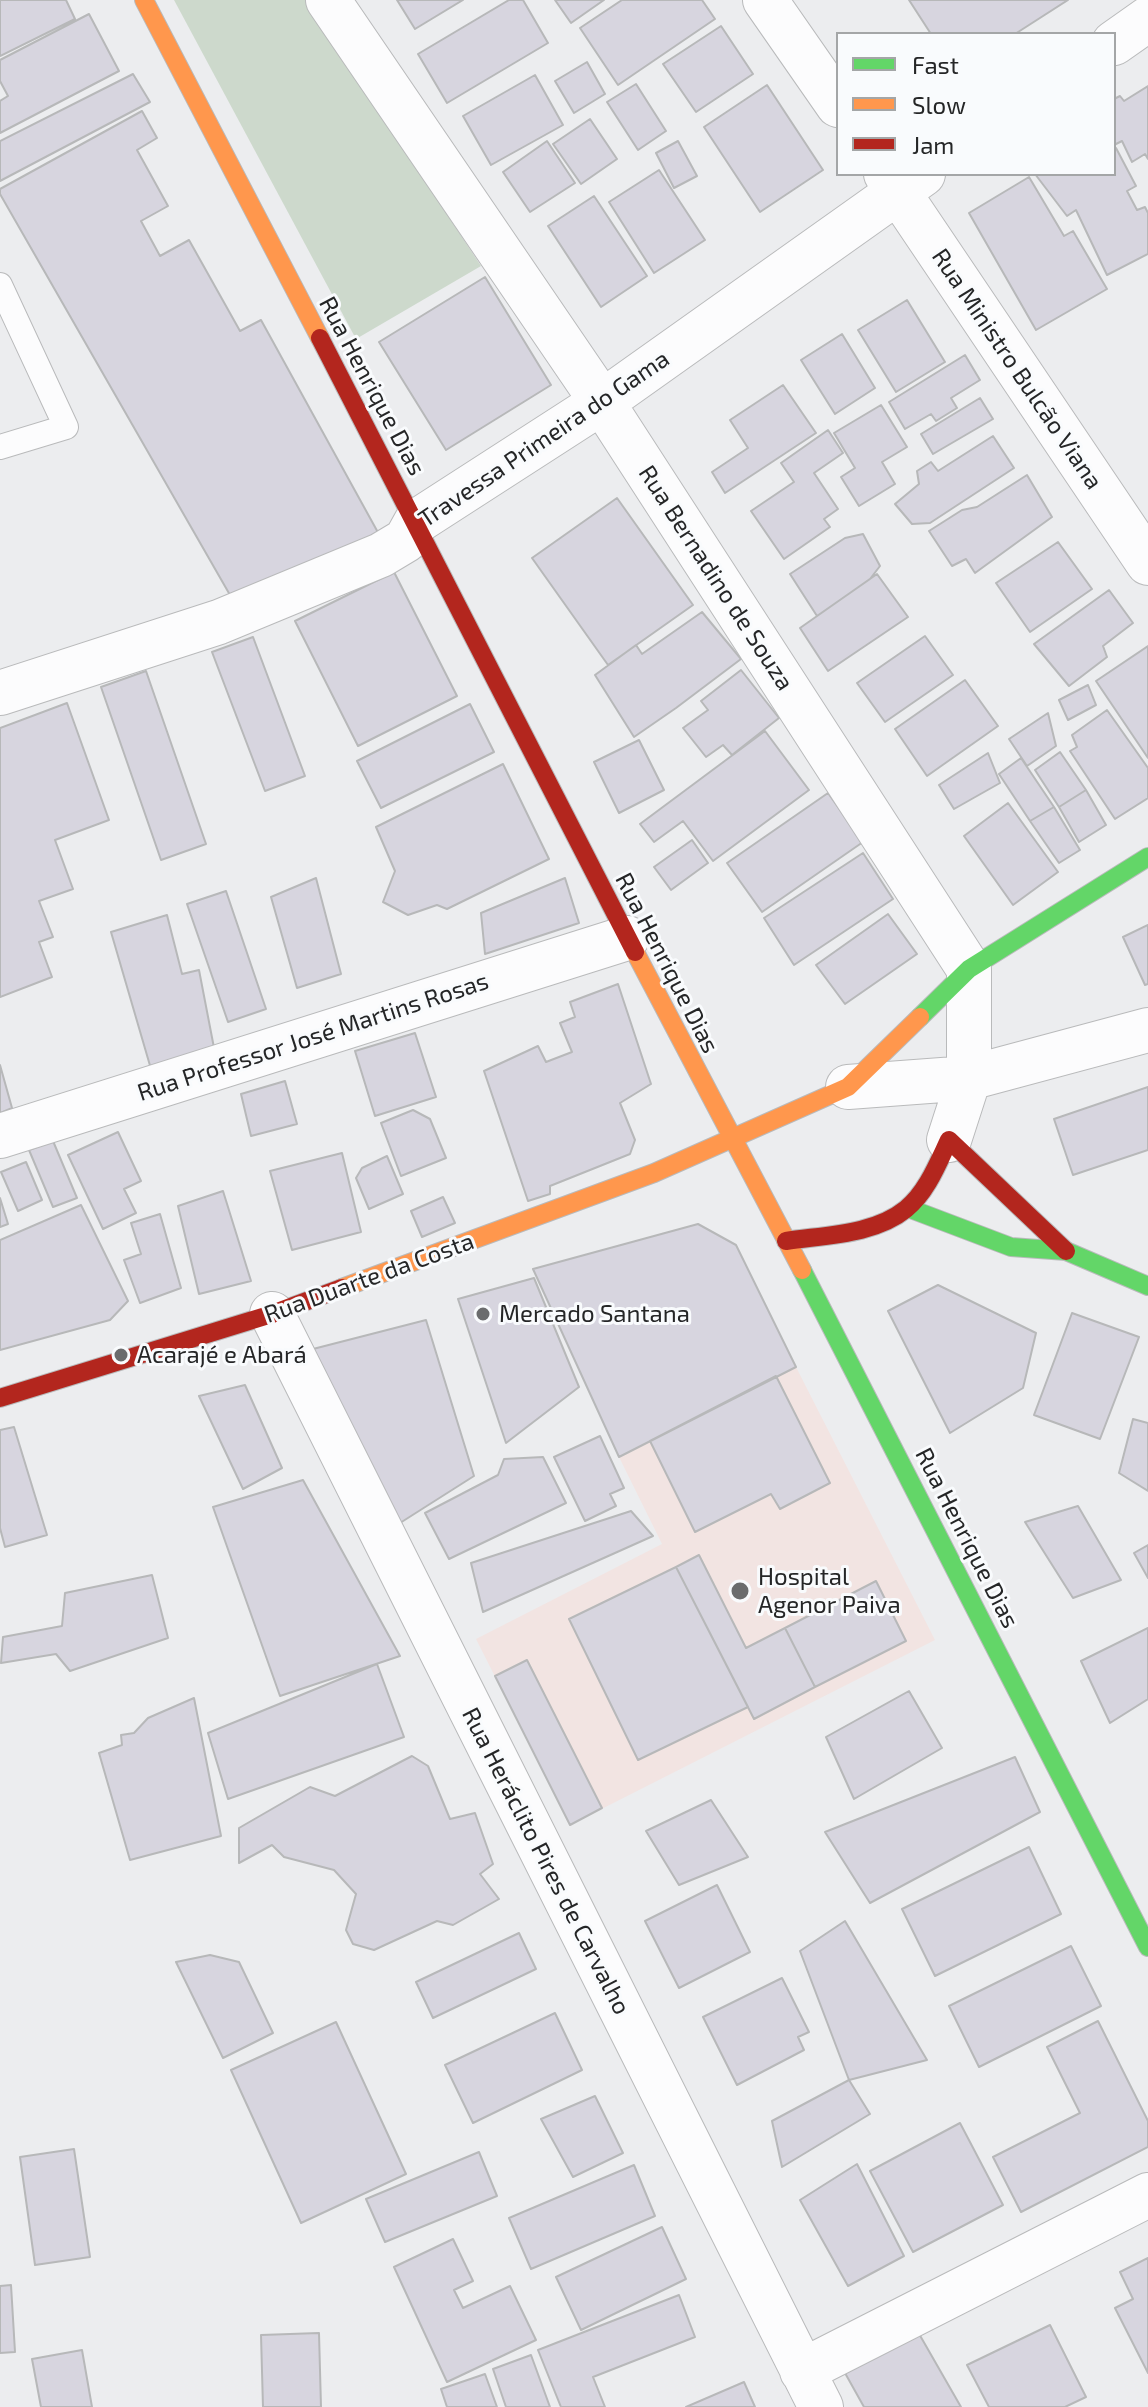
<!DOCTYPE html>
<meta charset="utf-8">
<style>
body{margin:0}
#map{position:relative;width:1148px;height:2407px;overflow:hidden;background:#ecedef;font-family:"Exo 2",sans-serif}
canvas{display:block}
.legend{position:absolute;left:836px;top:32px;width:280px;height:144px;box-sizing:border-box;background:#f9fbfd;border:2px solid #a4a6a7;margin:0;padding:10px 14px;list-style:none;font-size:24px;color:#252627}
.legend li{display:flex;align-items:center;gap:16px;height:40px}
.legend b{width:40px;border:2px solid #a4a6a7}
</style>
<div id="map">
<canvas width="1148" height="2407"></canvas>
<ul class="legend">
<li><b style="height:10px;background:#63d668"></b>Fast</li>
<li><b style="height:10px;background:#ff974d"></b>Slow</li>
<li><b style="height:10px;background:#b3261e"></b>Jam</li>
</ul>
</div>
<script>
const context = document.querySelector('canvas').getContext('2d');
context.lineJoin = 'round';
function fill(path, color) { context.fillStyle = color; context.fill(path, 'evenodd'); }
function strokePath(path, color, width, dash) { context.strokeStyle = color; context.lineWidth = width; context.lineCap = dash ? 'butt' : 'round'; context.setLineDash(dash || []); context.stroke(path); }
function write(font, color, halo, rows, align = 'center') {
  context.font = font + ' "Exo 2",sans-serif'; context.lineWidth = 6; context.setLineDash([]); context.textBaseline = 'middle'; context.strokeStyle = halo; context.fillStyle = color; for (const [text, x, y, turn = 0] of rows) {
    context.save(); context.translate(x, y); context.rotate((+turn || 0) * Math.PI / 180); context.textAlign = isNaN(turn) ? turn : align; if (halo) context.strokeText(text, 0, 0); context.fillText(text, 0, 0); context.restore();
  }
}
fill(new Path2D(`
 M 796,1367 L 935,1640 L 570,1825 L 476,1639 L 662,1544 L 619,1457 Z`), '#f2e4e2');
fill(new Path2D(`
 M 174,0 L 306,0 L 481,266 L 356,339 Z`), '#cdd9cc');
const building = new Path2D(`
 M 0,0 L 66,0 L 75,19 L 0,56 Z
 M 397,0 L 463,0 L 415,29 Z
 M 509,0 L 523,0 L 548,43 L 447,103 L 418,54 Z
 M 555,0 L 604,0 L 571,23 Z
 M 622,0 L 702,0 L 715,19 L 618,85 L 580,28 Z
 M 909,0 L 1068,0 L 1015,34 L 931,34 Z
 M 89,14 L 119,71 L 0,133 L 0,101 L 8,96 L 0,81 L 0,60 Z
 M 721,26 L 753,74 L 696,112 L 663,64 Z
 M 587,62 L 605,94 L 574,113 L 555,81 Z
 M 133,74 L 150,102 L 0,181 L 0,141 Z
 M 535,75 L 563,125 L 491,165 L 463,116 Z
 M 636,84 L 666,131 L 638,150 L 607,102 Z
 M 767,85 L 823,170 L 760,212 L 704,127 Z
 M 1148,86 L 1148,159 L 1145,154 L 1132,162 L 1122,141 L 1114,145 L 1114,99 L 1120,96 L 1124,101 Z
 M 142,111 L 157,138 L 137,150 L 168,206 L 141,221 L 160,256 L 189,240 L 240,331 L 261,320 L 386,547 L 230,595 L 0,194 L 0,189 Z
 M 590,119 L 617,159 L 581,184 L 553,144 Z
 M 547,141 L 575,183 L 530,212 L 503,172 Z
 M 678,141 L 697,176 L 674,188 L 656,153 Z
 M 1116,148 L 1136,186 L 1127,191 L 1137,210 L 1145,207 L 1148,213 L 1148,254 L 1107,275 L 1076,210 L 1067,216 L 1035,174 L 1114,174 L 1114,149 Z
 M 659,170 L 705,240 L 654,273 L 609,202 Z
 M 1029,177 L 1064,236 L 1073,231 L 1107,289 L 1036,330 L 969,213 Z
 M 594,196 L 647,276 L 601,307 L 548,226 Z
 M 485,277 L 551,385 L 446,450 L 379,342 Z
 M 907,300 L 945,362 L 896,392 L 858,330 Z
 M 842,334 L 875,388 L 835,414 L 801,360 Z
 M 965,355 L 980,380 L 951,398 L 957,408 L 936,421 L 931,414 L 905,429 L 889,402 Z
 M 783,385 L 816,433 L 725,493 L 712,472 L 748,448 L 730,420 Z
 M 980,398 L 993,419 L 933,454 L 921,434 Z
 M 881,405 L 907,447 L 882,462 L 895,484 L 859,506 L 841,477 L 855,468 L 834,433 Z
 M 828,430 L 843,453 L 814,473 L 838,509 L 824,519 L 830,527 L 784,559 L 751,511 L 794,482 L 781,463 Z
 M 993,436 L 1014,468 L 930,523 L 912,524 L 895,504 L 919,484 L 917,471 L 931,462 L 938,471 Z
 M 1027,475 L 1052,517 L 975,573 L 966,559 L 952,566 L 929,531 L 962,510 L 977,507 Z
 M 617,498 L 693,605 L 608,665 L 532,558 Z
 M 863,534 L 880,566 L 870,579 L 817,616 L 790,574 L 845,538 Z
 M 1058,542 L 1092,589 L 1030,632 L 996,583 Z
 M 394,572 L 457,696 L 358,746 L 295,621 Z
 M 877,574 L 908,617 L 828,671 L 800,628 Z
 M 1109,590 L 1133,623 L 1103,646 L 1107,657 L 1069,686 L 1034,644 Z
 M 702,612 L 741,659 L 676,708 L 634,737 L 595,675 L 636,645 L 642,654 Z
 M 925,636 L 953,675 L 885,722 L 857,683 Z
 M 253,637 L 305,776 L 265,791 L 212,652 Z
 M 1148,646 L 1148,758 L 1096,681 Z
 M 741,670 L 779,718 L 732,755 L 723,745 L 706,757 L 683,728 L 708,710 L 701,701 Z
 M 146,671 L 206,844 L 161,860 L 101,687 Z
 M 965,680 L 998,726 L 927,776 L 895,729 Z
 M 1088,685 L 1096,705 L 1068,720 L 1059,700 Z
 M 67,703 L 109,820 L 55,840 L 73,889 L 39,901 L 53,937 L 39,942 L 52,977 L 0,997 L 0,728 Z
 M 470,704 L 494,752 L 381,808 L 357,761 Z
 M 1107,710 L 1148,768 L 1148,798 L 1115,819 L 1070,751 L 1077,747 L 1072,735 Z
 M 1048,713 L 1056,746 L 1027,766 L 1009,739 Z
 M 765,731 L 809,790 L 713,861 L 683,821 L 654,842 L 640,824 Z
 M 639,740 L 664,790 L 619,813 L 594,762 Z
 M 1060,752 L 1086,790 L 1059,807 L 1035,770 Z
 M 988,753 L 1000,783 L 954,809 L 939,785 Z
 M 1021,758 L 1054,807 L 1030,821 L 999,774 Z
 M 503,764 L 549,859 L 447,909 L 437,905 L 408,915 L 383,902 L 395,871 L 376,827 Z
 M 1086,790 L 1106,825 L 1079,842 L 1059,807 Z
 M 828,793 L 863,842 L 762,912 L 727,863 Z
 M 1008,803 L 1058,872 L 1013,905 L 964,836 Z
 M 1054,807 L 1080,850 L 1059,863 L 1030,821 Z
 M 692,840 L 708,863 L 671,890 L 654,867 Z
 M 863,853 L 893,899 L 794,965 L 764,918 Z
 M 316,878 L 341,974 L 297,988 L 271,897 Z
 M 565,878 L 579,923 L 485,954 L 481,913 Z
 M 226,891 L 266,1009 L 228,1022 L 187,904 Z
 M 888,914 L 917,954 L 845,1004 L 816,965 Z
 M 167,915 L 182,974 L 199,970 L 215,1053 L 151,1069 L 111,932 Z
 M 1148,925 L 1148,984 L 1145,985 L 1123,937 Z
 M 618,984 L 651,1084 L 620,1103 L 635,1140 L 630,1154 L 550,1186 L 550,1194 L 528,1201 L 484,1071 L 538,1046 L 546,1062 L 572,1052 L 560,1023 L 575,1017 L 570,1002 Z
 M 415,1033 L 436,1097 L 375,1116 L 355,1051 Z
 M 0,1065 L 12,1108 L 0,1113 Z
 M 285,1081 L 297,1124 L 251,1136 L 241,1094 Z
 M 1148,1087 L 1148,1150 L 1073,1175 L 1054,1119 Z
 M 413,1110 L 430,1119 L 446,1158 L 401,1176 L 381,1123 Z
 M 118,1132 L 141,1181 L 124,1189 L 136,1213 L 103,1229 L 68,1155 Z
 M 53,1141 L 77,1198 L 53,1207 L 29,1150 Z
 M 342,1153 L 361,1232 L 292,1250 L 270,1171 Z
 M 387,1156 L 403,1194 L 369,1209 L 356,1178 L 362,1168 Z
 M 26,1162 L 42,1200 L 18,1211 L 1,1172 Z
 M 223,1191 L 251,1281 L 199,1294 L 178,1206 Z
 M 443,1197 L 455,1223 L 422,1237 L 411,1211 Z
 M 0,1198 L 8,1224 L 0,1227 Z
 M 81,1205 L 128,1301 L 110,1320 L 0,1350 L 0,1240 Z
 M 160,1214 L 181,1288 L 140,1303 L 124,1260 L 141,1254 L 131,1223 Z
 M 698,1224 L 736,1245 L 796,1367 L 619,1457 L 533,1269 Z
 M 534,1278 L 579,1387 L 506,1443 L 458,1299 Z
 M 938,1285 L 1036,1333 L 1023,1388 L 950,1433 L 888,1311 Z
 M 1072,1313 L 1139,1337 L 1100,1439 L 1034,1415 Z
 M 426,1320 L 474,1476 L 400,1523 L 313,1349 Z
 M 776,1376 L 830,1483 L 780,1509 L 771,1494 L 695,1532 L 650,1441 Z
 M 245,1385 L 282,1468 L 243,1489 L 199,1396 Z
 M 1133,1419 L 1148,1423 L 1148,1491 L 1119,1473 Z
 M 14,1427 L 47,1535 L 5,1547 L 0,1528 L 0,1430 Z
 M 600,1436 L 624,1488 L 610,1494 L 616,1506 L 585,1521 L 554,1457 Z
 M 543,1457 L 566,1503 L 449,1559 L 425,1513 L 498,1475 L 504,1459 Z
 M 303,1480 L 400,1656 L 280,1696 L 213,1507 Z
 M 1078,1506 L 1121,1580 L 1073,1598 L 1025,1522 Z
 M 631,1511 L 653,1536 L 483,1612 L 471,1563 Z
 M 1148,1545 L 1148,1578 L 1134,1553 Z
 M 699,1555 L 746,1648 L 785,1628 L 815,1687 L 754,1719 L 676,1567 Z
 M 676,1567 L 748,1707 L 638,1760 L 569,1619 Z
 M 152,1575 L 168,1638 L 70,1671 L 56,1654 L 1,1663 L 3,1637 L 62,1626 L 65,1593 Z
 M 876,1581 L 906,1641 L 815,1687 L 785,1628 Z
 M 1148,1628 L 1148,1699 L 1110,1723 L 1081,1661 Z
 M 527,1660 L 602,1808 L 570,1825 L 495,1676 Z
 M 377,1664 L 404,1737 L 228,1799 L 208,1733 Z
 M 909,1691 L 942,1748 L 854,1799 L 826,1737 Z
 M 194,1698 L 221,1836 L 130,1860 L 99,1753 L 122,1745 L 121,1735 L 134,1733 L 148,1718 Z
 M 412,1756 L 428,1766 L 450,1819 L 475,1813 L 493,1864 L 480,1874 L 499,1899 L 453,1925 L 437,1921 L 374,1950 L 353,1944 L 346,1930 L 356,1894 L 334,1870 L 284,1857 L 272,1845 L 239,1863 L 239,1828 L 310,1787 L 335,1796 Z
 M 1015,1757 L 1040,1812 L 870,1903 L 825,1832 Z
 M 711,1800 L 748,1857 L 679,1885 L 646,1831 Z
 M 1029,1847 L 1061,1914 L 935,1976 L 902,1909 Z
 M 717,1885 L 750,1952 L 679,1988 L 645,1921 Z
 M 845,1921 L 927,2060 L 849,2080 L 800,1951 Z
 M 519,1933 L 536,1969 L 433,2018 L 416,1982 Z
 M 1071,1946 L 1101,2006 L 979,2067 L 949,2006 Z
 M 210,1955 L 239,1962 L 273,2033 L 223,2058 L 176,1962 Z
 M 782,1978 L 809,2032 L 798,2037 L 804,2050 L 737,2085 L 703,2017 Z
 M 555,2013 L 582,2070 L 473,2123 L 445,2065 Z
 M 1098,2021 L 1148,2121 L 1148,2147 L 1021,2212 L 993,2157 L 1080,2113 L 1047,2047 Z
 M 336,2022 L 406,2174 L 301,2223 L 231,2070 Z
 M 849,2080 L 870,2114 L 782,2167 L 772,2121 Z
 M 595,2096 L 623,2153 L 573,2177 L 541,2119 Z
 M 960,2123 L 1003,2205 L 913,2252 L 870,2171 Z
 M 74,2149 L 90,2257 L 35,2265 L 20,2157 Z
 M 479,2152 L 497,2196 L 385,2242 L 366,2199 Z
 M 857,2164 L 904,2256 L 848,2286 L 800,2200 Z
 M 634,2165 L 655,2216 L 531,2269 L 509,2218 Z
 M 662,2227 L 686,2279 L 581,2330 L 556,2277 Z
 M 453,2239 L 473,2281 L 454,2290 L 463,2308 L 510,2286 L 536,2340 L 447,2382 L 394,2267 Z
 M 1148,2258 L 1148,2373 L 1115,2308 L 1133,2299 L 1120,2272 Z
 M 11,2285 L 15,2352 L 0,2353 L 0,2286 Z
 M 679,2295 L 695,2337 L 593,2377 L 605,2407 L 561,2407 L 538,2350 Z
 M 1050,2325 L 1086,2397 L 1065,2407 L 989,2407 L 967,2365 Z
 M 918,2332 L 961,2407 L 864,2407 L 845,2373 Z
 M 319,2333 L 321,2407 L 263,2407 L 261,2335 Z
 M 82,2350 L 92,2407 L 41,2407 L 32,2359 Z
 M 531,2355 L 550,2407 L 506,2407 L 493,2369 Z
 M 485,2374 L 497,2407 L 447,2407 L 441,2389 Z
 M 744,2382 L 755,2407 L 686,2407 Z`);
fill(building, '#d7d5df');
strokePath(building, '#b7b8b9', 2);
const lane = new Path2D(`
 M 0,285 L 66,427 L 0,447`);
const street = new Path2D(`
 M 328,0 L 602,402 L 969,969 L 969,1078 L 848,1087
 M 765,0 L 838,105
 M 1114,43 L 1148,19
 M 886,174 L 1148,563
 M 0,693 L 219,622 L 381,555 L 406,540 L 416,522 L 602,402 L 923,174
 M 0,1136 L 627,938
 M 949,1140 L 969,1078 L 1148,1030
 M 272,1314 L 821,2407
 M 802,2371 L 1148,2195`);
const fast = new Path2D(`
 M 920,1017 L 969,969 L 1148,857
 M 908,1208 L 1011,1247 L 1066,1251 L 1148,1286
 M 802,1270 L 1148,1947`);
const slow = new Path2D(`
 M 144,0 L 320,338
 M 635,952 L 802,1270
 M 342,1288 L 654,1173 L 848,1087 L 920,1017`);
const jam = new Path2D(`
 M 320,338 L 635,952
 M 786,1241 C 825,1235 874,1235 906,1209 C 927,1192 938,1163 949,1140 L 1066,1251
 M 0,1398 L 272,1314 L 342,1288`);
strokePath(lane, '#b9babb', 26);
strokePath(street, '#b9babb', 46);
strokePath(fast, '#b9babb', 20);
strokePath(slow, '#b9babb', 20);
strokePath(jam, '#b9babb', 20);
strokePath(lane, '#fcfcfd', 24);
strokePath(street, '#fcfcfd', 44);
strokePath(fast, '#63d668', 18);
strokePath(slow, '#ff974d', 18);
strokePath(jam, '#b3261e', 18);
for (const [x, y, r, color] of [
 [483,1314,8,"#6b6c6d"],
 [121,1355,8,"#6b6c6d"],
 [740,1591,10,"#6b6c6d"]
]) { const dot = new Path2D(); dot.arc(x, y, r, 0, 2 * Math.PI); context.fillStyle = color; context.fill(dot); strokePath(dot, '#f9fbfd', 3); }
write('24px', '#252627', '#f9fbfd', [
 ["Rua Ministro Bulcão Viana",1017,369,56],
 ["Rua Henrique Dias",372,386,62],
 ["Travessa Primeira do Gama",544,439,-34],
 ["Rua Bernadino de Souza",716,578,57],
 ["Rua Henrique Dias",667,963,63],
 ["Rua Professor José Martins Rosas",313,1037,-18],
 ["Rua Duarte da Costa",369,1278,-20],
 ["Rua Henrique Dias",967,1538,63],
 ["Rua Heráclito Pires de Carvalho",546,1861,63]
]);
write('24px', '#252627', '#f9fbfd', [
 ["Mercado Santana",499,1314],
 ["Acarajé e Abará",137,1355],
 ["Hospital",758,1577],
 ["Agenor Paiva",758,1605]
], 'left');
</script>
